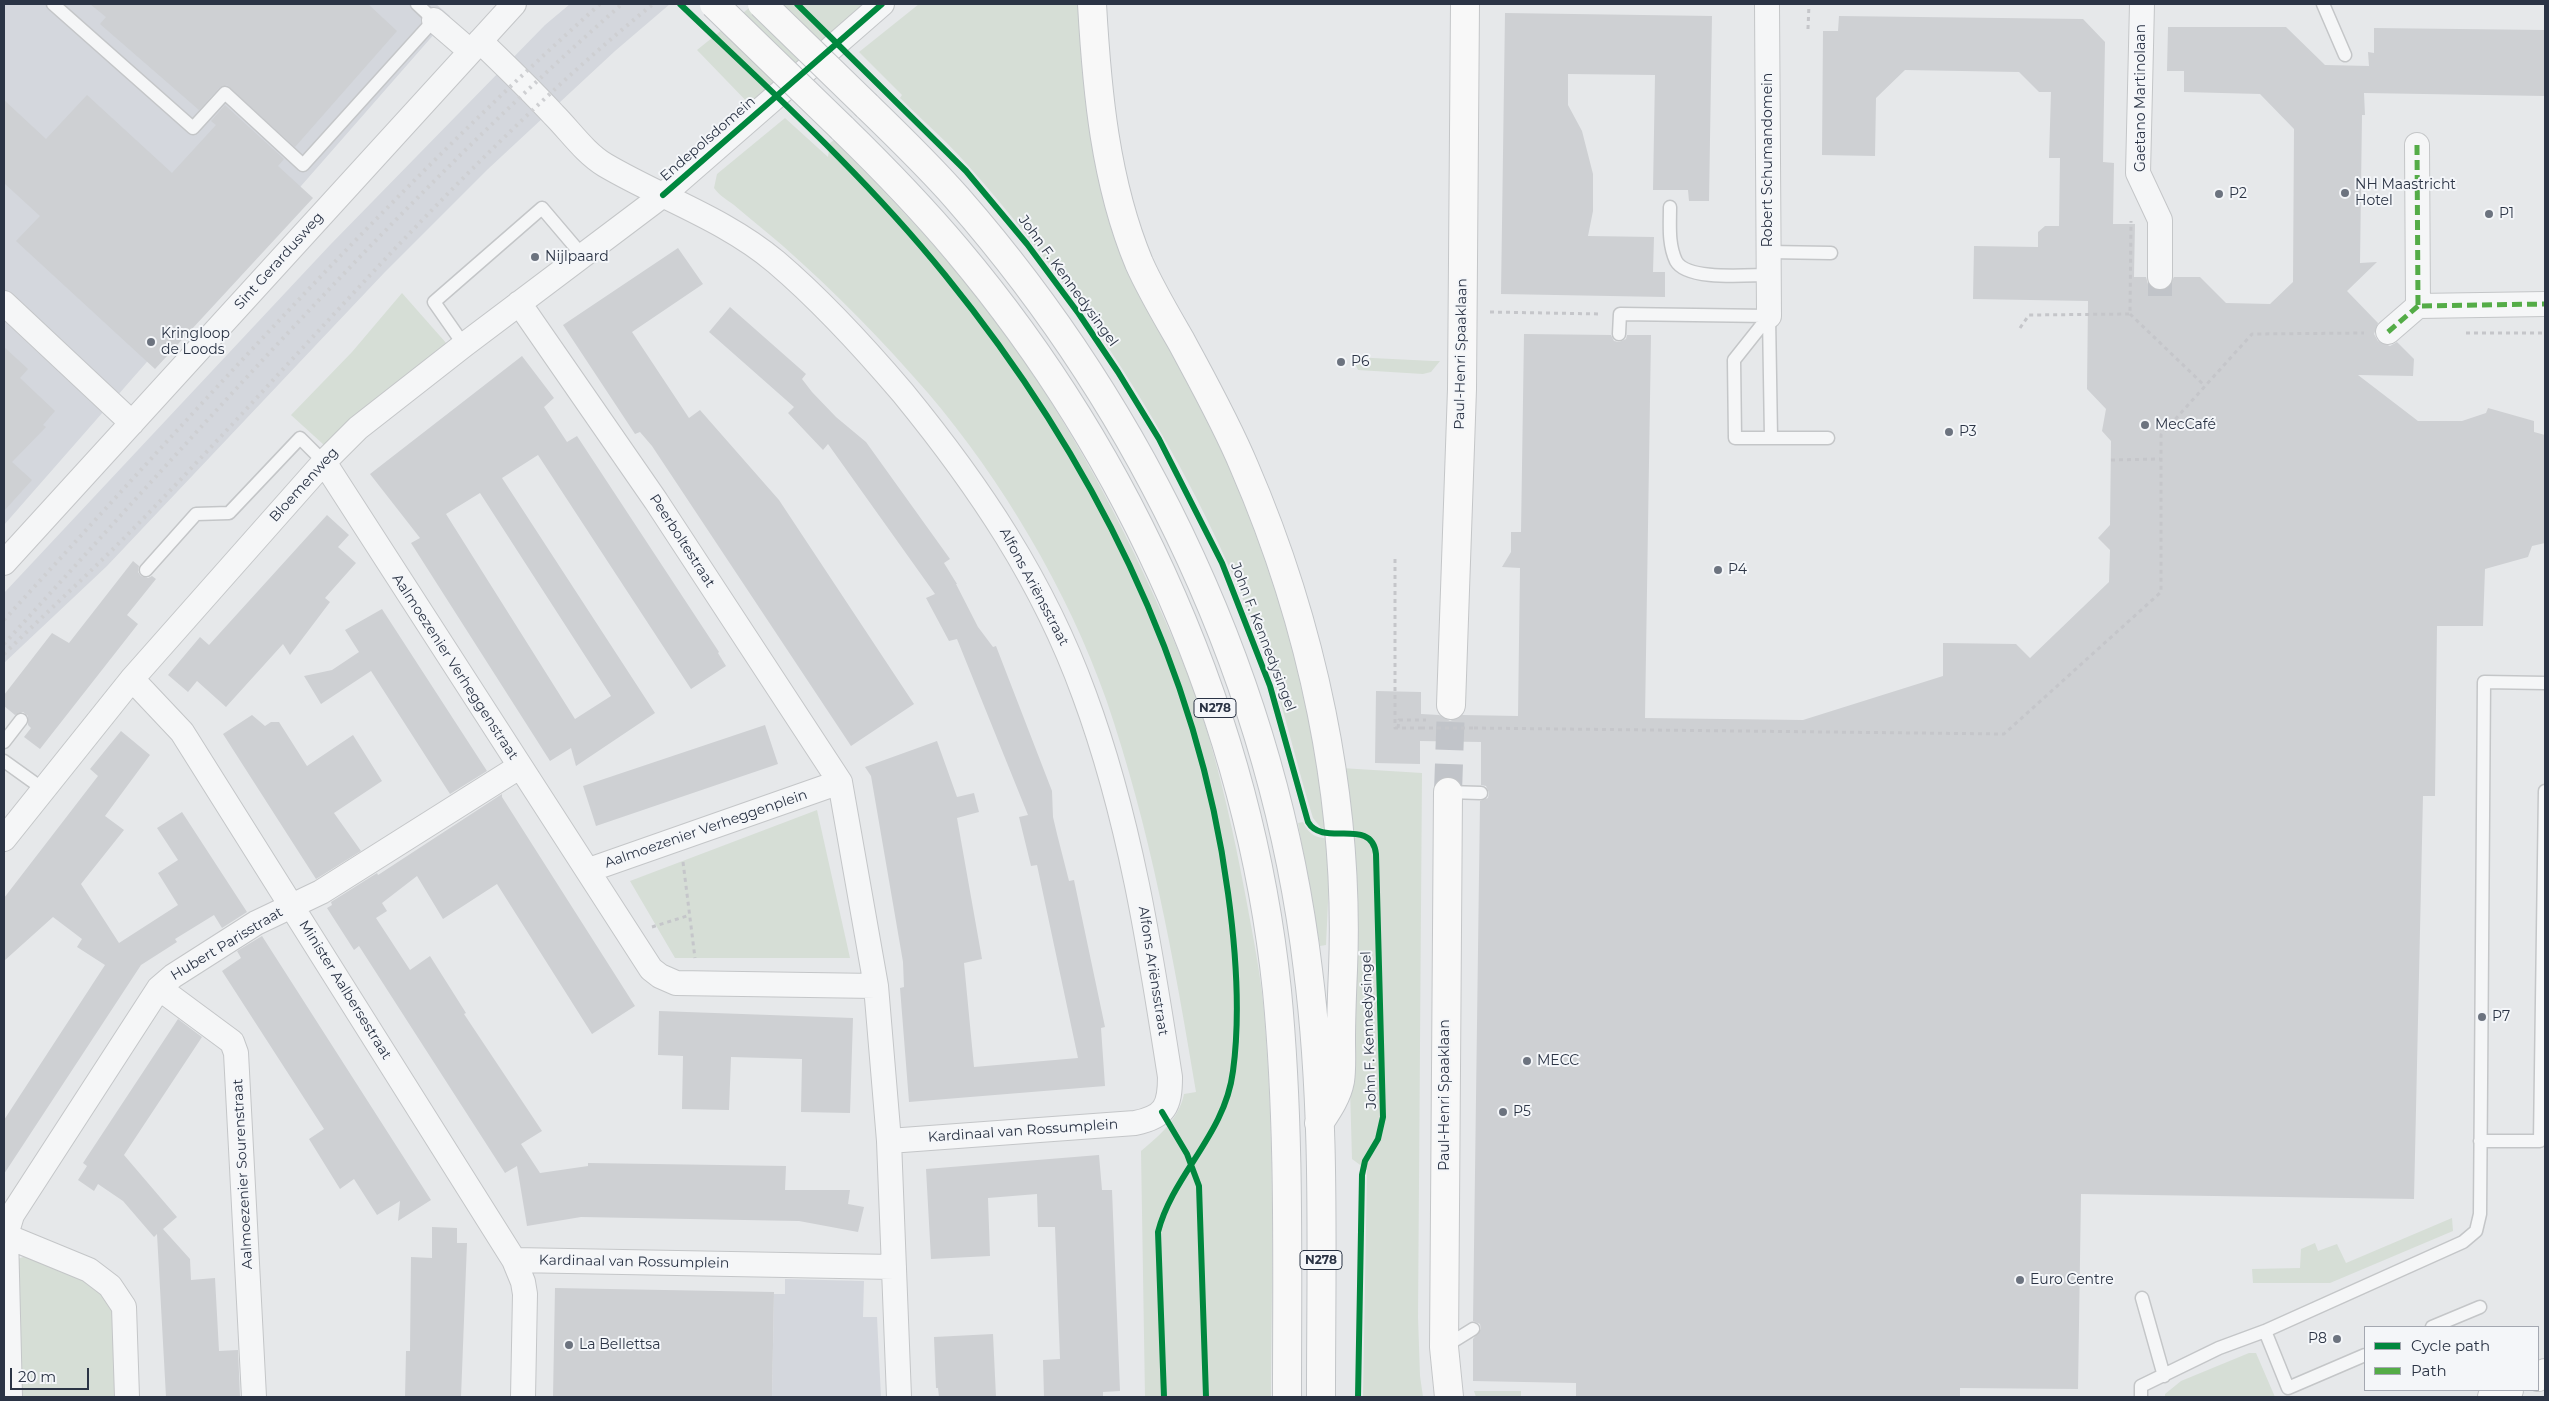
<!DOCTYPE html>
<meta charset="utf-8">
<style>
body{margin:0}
#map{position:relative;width:2549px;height:1401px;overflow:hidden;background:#e6e8ea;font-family:Montserrat,sans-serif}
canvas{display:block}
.frame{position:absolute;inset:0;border:5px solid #2b3445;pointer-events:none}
.legend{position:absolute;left:2364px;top:1326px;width:175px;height:65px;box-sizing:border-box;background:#f4f6f9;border:1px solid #a4a8b1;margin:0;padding:6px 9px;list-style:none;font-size:15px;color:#2b3445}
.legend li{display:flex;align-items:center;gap:10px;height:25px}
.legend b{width:25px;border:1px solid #a4a8b1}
.scale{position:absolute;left:10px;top:1368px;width:79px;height:22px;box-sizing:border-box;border:2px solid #2b3445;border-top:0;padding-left:6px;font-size:15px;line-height:18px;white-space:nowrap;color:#2b3445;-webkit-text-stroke:4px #f4f6f9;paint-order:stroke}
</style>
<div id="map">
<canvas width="2549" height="1401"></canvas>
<div class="frame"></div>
<ul class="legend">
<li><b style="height:6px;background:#00873e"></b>Cycle path</li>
<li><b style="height:6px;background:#54ac47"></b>Path</li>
</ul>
<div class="scale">20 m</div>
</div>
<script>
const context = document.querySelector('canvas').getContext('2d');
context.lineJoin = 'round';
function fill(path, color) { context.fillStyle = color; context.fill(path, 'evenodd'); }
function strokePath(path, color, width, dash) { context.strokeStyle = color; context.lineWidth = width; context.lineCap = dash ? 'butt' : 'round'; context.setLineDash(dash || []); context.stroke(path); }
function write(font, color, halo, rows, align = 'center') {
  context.font = font + ' Montserrat,sans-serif'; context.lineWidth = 4; context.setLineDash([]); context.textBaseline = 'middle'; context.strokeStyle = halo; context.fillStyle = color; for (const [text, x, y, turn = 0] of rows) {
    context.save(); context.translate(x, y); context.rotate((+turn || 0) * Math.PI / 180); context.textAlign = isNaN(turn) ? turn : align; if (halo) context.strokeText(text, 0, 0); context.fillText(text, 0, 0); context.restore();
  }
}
fill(new Path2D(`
 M 4,4 L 436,4 L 450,16 L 4,525 Z
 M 570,4 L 670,4 L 615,51 L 488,169 L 384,273 L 107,566 L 4,663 L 4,593 L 330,245 L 545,25 Z
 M 785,1279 L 864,1281 L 863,1317 L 877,1317 L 881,1397 L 772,1397 L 774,1294 L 785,1294 Z`), '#d4d7dd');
fill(new Path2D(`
 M 754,4 L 863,4 L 753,108 L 697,50 Z
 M 919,4 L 1083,4 L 1092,107 L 1208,412 L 1283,595 L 1304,678 L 1330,830 L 1321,828 L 1313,818 C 1297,767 1286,714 1268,664 C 1204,483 1099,314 972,170 C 950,144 924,122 900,98 L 902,95 L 859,52 Z
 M 785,118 L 828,157 L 830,143 L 834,140 C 882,189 931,239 974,293 C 1047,385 1106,489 1154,596 C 1172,636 1190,676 1203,718 C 1221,776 1234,834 1245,893 C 1253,936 1262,980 1265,1023 C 1275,1148 1272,1273 1271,1397 L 1145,1397 L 1141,1151 C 1159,1136 1179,1119 1184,1094 L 1196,1092 C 1174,959 1150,827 1106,699 C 1068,591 1002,480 928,393 C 883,341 835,292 783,246 C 767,232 750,219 734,205 C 727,200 719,195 714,188 L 717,174 Z
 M 402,293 L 447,344 L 372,402 L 324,445 L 291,415 L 352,352 Z
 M 1352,357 L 1433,361 L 1440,361 L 1431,372 L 1423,374 L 1358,370 Z
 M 1341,768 L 1422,773 L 1418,1317 L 1420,1376 L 1423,1397 L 1363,1397 L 1367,1170 L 1352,1159 Z
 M 817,810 L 850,958 L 675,958 L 630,881 Z
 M 1303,822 C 1309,835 1317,839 1331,838 L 1326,945 L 1320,946 L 1298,823 Z
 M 2452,1218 L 2453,1231 L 2330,1283 L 2253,1283 L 2252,1269 L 2300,1268 L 2301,1249 L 2315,1243 L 2318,1251 L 2337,1244 L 2346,1263 Z
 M 28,1255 L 94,1283 L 113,1307 L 118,1397 L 20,1397 L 18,1259 Z
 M 2249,1353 L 2256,1353 L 2275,1397 L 2165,1397 L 2165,1394 L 2181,1381 Z
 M 1474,1391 L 1521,1391 L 1521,1397 L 1476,1397 Z`), '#d6ded6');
fill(new Path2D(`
 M 90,4 L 368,4 L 397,31 L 295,147 L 227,85 L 219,88 L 199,110 L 100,24 L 106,17 Z
 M 1505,13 L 1712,16 L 1709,201 L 1689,201 L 1688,190 L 1653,190 L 1655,75 L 1568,74 L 1568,105 L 1582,131 L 1593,174 L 1593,211 L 1588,236 L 1654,237 L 1653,272 L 1665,272 L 1665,297 L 1501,294 Z
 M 1839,16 L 2083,19 L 2105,42 L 2103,162 L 2114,163 L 2113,224 L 2135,224 L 2134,277 L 2146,277 L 2148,284 L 2160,291 L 2167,289 L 2174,277 L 2200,277 L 2226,303 L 2270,304 L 2293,282 L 2294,129 L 2260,94 L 2184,92 L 2184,71 L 2167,71 L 2168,27 L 2286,27 L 2325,65 L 2369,66 L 2368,52 L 2374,53 L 2374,28 L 2545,30 L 2545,96 L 2364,93 L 2365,115 L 2362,115 L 2360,263 L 2377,262 L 2347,291 L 2378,323 L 2374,334 L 2378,341 L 2390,346 L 2397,342 L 2414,359 L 2413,376 L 2358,375 L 2418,421 L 2462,421 L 2486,413 L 2488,408 L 2534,421 L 2534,432 L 2545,435 L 2545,543 L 2532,546 L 2528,557 L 2485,569 L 2483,626 L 2437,626 L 2435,796 L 2423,796 L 2414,1199 L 2081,1194 L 2078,1389 L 1960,1388 L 1960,1397 L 1576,1397 L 1576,1383 L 1473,1381 L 1473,1339 L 1481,1329 L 1480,1324 L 1473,1321 L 1480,801 L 1488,798 L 1489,793 L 1486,786 L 1481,785 L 1481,742 L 1420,741 L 1420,764 L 1375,763 L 1376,691 L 1421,692 L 1421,714 L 1439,715 L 1450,721 L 1462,715 L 1518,716 L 1520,568 L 1502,567 L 1511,552 L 1511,532 L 1521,532 L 1524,334 L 1611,335 L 1614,341 L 1619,342 L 1626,339 L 1627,335 L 1651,335 L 1645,718 L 1803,720 L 1943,676 L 1943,643 L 2016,644 L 2030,658 L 2109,582 L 2110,550 L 2098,538 L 2110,525 L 2111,441 L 2102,431 L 2106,409 L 2087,389 L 2088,301 L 1973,299 L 1974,246 L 2038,247 L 2038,232 L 2045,226 L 2059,226 L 2060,158 L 2049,158 L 2051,92 L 2039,92 L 2019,72 L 1905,70 L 1876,98 L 1875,156 L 1822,155 L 1823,31 L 1838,31 Z
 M 87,95 L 172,173 L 216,125 L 211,121 L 225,105 L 284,159 L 278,166 L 313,198 L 155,369 L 16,241 L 40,216 L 4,183 L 4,100 L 46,139 Z
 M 678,248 L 703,284 L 632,332 L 689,418 L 700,410 L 779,500 L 914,704 L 851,746 L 652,446 L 640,432 L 635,434 L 563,325 Z
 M 730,307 L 806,374 L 802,379 L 812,392 L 836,417 L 866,442 L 950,559 L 944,563 L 957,584 L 956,584 L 978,627 L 993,647 L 996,646 L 1052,791 L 1053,817 L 1057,834 L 1069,881 L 1074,880 L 1105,1027 L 1101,1028 L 1105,1086 L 909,1102 L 900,988 L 904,987 L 903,962 L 871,776 L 865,767 L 937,741 L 957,797 L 974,793 L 979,812 L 957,818 L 982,959 L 964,963 L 974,1067 L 1078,1058 L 1037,865 L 1031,866 L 1019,817 L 1028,815 L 957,639 L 949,641 L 926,598 L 935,594 L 828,444 L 823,450 L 788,413 L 794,407 L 709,332 Z
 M 4,347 L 28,369 L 20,378 L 55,411 L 43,425 L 46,427 L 12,462 L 32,480 L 4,511 Z
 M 522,356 L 554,398 L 544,407 L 567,442 L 577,436 L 719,652 L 718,653 L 726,666 L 691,689 L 538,455 L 502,478 L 655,713 L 576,766 L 571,748 L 550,761 L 411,543 L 420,538 L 370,474 ZM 480,493 L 611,696 L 575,719 L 446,514 Z
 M 327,515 L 349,535 L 338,547 L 356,563 L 325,598 L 330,602 L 290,655 L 283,644 L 226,707 L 197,681 L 188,692 L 168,675 L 200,637 L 209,645 Z
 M 133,561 L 139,566 L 138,572 L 141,576 L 148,578 L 152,576 L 156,579 L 127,615 L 138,624 L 40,749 L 24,737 L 31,728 L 28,725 L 28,716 L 23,712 L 15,715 L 4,706 L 4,695 L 52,633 L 69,643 Z
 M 382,609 L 487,771 L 450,794 L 371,671 L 321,704 L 304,676 L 332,670 L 359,652 L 345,630 Z
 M 252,715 L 265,726 L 271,722 L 279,722 L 307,766 L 353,735 L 382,781 L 334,813 L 361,851 L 316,879 L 223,734 Z
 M 765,725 L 778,764 L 596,826 L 583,786 Z
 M 121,731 L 150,755 L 105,816 L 124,830 L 81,884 L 119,943 L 178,905 L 158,873 L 178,860 L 157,828 L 182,812 L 247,912 L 222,928 L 214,915 L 175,939 L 177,942 L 141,965 L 4,1174 L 4,1120 L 105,965 L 77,947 L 82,939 L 53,917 L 4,961 L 4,898 L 98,776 L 90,769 Z
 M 502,794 L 502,797 L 635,1006 L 592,1034 L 497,884 L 443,919 L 417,876 L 382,903 L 387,911 L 376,918 L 410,970 L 430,956 L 466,1013 L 464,1014 L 542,1131 L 521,1144 L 540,1173 L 588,1166 L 588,1163 L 786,1166 L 785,1190 L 850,1190 L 848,1204 L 864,1207 L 858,1232 L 799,1221 L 581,1217 L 527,1226 L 517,1166 L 505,1173 L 359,946 L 354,950 L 327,908 L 332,905 L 331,902 L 377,873 L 378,875 Z
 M 262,936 L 431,1200 L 398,1221 L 400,1201 L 377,1215 L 354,1179 L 340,1189 L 309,1139 L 324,1129 L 222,971 L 241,958 L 237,951 Z
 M 659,1011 L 853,1018 L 850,1113 L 801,1112 L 802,1059 L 731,1057 L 729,1110 L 682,1109 L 683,1056 L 658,1055 Z
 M 178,1019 L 202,1037 L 124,1155 L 177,1217 L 163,1229 L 190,1259 L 191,1280 L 215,1278 L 219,1351 L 238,1350 L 240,1397 L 166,1397 L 157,1234 L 154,1237 L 123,1201 L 98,1184 L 94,1191 L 78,1180 L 87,1166 L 83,1163 Z
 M 1099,1155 L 1102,1190 L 1112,1190 L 1120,1391 L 1103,1392 L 1103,1397 L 1044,1397 L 1043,1360 L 1060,1359 L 1055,1227 L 1038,1227 L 1037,1194 L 988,1198 L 990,1256 L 931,1259 L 926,1169 Z
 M 432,1227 L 457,1228 L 457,1243 L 467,1243 L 461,1397 L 405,1397 L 406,1351 L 410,1351 L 411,1257 L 432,1258 Z
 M 555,1288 L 774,1292 L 772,1397 L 553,1397 Z
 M 993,1334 L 996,1397 L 939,1397 L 938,1388 L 936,1388 L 934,1337 Z`), '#ced0d3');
strokePath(new Path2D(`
 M 2160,277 L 2160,296`), '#c1c4c9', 24, [24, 12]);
strokePath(new Path2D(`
 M 1448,792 L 1451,705`), '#c1c4c9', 28, [28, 14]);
const lane = new Path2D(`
 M 53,4 L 193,128 L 225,93 L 303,165 L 434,20 L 417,4
 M 2323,4 L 2345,55
 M 1670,207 C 1670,225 1668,244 1676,261 C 1687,281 1747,275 1768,275
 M 1768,252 L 1831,253
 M 1769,316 L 1734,360 L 1735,438 L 1828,438
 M 1769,316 L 1771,438
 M 1619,334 L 1620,314 L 1769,316
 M 464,345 L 434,302 L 542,208 L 582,255
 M 146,570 L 196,514 L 229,513 L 300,438 L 324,462
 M 4,742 L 21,720
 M 4,761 L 43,789
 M 1448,792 L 1481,793
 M 2480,1141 L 2540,1141 L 2545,791
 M 2142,1298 L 2164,1376
 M 2432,1327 L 2480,1307
 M 2265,1331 L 2288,1388 L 2365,1355
 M 1444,1347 L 1473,1329
 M 2141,1397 L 2141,1386 L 2219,1348 L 2265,1331 L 2463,1242 L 2476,1231 L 2480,1214 L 2484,682 L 2545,683`);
const street = new Path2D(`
 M 1767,4 L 1769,316
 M 2142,4 L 2138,173 L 2160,220 L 2160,277
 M 434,20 L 470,51
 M 480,41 C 505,65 530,89 554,115 C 570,131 585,153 605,165 C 661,198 725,219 776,262 C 823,302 863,346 903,393 C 979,486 1043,581 1084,694 C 1130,818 1150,948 1170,1077 C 1170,1106 1165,1117 1135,1123 L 889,1141
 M 2417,145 L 2418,306 L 2545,304
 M 4,303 L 132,423
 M 519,303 L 656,501 L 840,782
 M 2388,332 L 2418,306
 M 324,462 L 651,969 L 660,976 L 676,983 L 876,986
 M 4,563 L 514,4
 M 132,679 L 182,732 L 514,1260 L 523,1282 L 525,1294 L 523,1397
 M 4,839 L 132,679 L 324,462 L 358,428 L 464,345 L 663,195 L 882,4
 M 589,870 L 840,782 L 876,986 L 889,1141 L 899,1397
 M 159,988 L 232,1042 L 236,1053 L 254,1397
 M 4,1235 L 89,1270 L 110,1286 L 124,1307 L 127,1397
 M 514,1260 L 894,1267
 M 10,1397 L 6,1235 L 12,1215 L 159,988 L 173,976 L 256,923 L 321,892 L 519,767`);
const secondary = new Path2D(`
 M 1451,705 L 1462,389 L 1465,4
 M 1448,792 L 1444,1347 L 1449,1397
 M 2538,1377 L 2545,1373
 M 2492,1397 L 2509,1390`);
const primary = new Path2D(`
 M 1092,4 C 1097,91 1105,181 1139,263 C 1151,290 1166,315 1181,341 C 1203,382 1226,423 1244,466 C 1312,623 1350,799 1343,970 C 1342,993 1341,1017 1341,1040 C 1341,1054 1342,1068 1340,1081 C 1337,1097 1327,1111 1319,1123
 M 867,106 C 898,136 929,166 957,198 C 1146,414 1274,685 1308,970 C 1326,1111 1321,1255 1321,1397
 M 842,128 C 882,167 921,207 957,250 C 1132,458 1249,721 1277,991 C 1290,1126 1287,1262 1287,1397`);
strokePath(lane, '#c4c6c8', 15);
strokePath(street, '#c4c6c8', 26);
strokePath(secondary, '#c4c6c8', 30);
strokePath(primary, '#c2c5c8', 30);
strokePath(new Path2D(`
 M 1808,29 L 1809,4
 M 1490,312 L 1601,314
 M 2130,314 L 2205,386
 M 2020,328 L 2029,315 L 2130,314 L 2131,221
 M 2466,333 L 2545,333
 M 2111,460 L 2160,459
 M 1395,559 L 1395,728 L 1421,728
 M 1398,728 L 1399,720 L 1426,720
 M 1474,728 L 2004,734 L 2161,592 L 2161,435 L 2252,334 L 2364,333
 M 683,862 L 695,958
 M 652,927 L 690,915`), '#c5c6ca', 3, [4, 4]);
strokePath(lane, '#f5f6f7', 12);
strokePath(street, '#f5f6f7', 24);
strokePath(secondary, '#f8f8f8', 28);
strokePath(primary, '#f8f8f8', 28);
strokePath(new Path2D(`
 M 4,620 C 197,409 386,195 600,4
 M 4,644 C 204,425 399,200 622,4
 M 4,654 C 48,611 94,569 137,525 C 307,350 462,159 653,4`), '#cecfd2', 4, [2.5, 5]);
const primaryBridge = new Path2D(`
 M 714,4 L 842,128
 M 762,4 L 867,106`);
strokePath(primaryBridge, '#c2c5c8', 30, []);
strokePath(new Path2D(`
 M 1421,728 L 1474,728`), '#c5c6ca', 3, [4, 4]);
strokePath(primaryBridge, '#f8f8f8', 28);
strokePath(new Path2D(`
 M 2417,145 L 2418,306 L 2545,304
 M 2388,332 L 2418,306`), '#54ac47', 5, [10, 5]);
strokePath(new Path2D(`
 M 680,4 C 771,91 866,177 945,275 C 1089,452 1198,665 1228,893 C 1236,951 1241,1012 1233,1071 C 1225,1135 1173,1174 1158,1232 L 1164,1397
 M 797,4 L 966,171 L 1027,244 L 1079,314 L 1118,372 L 1159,439 L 1222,563 L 1270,686 L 1308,822 C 1323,848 1372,816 1376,854 L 1383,1117 L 1378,1139 L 1365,1161 L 1362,1175 L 1358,1397
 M 663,195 L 882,4
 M 1162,1112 L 1187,1154 L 1199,1186 L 1206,1397`), '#00873e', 6);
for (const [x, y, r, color] of [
 [2345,193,5,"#6c737f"],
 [2219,194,5,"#6c737f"],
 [2489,214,5,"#6c737f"],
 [535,257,5,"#6c737f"],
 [151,342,5,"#6c737f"],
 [1341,362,5,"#6c737f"],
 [2145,425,5,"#6c737f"],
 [1949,432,5,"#6c737f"],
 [1718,570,5,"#6c737f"],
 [2482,1017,5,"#6c737f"],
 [1527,1061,5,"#6c737f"],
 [1503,1112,5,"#6c737f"],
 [2020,1280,5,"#6c737f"],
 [2337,1339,5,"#6c737f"],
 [569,1345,5,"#6c737f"]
]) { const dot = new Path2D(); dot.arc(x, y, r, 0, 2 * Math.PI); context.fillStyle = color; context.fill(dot); strokePath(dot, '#f4f6f9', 2); }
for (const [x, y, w] of [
 [1215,708,42],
 [1321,1260,42]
]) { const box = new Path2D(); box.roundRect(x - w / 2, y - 9.5, w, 19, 4); context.fillStyle = '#f4f6f9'; context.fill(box); strokePath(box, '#2b3445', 1); }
write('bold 12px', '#2b3445', null, [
 ["N278",1215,708],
 ["N278",1321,1260]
]);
write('14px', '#2b3445', '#f4f6f9', [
 ["Gaetano Martinolaan",2141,98,-90],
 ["Endepolsdomein",708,139,-41],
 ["Robert Schumandomein",1768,160,-90],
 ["Sint Gerardusweg",279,261,-48],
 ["John F. Kennedysingel",1068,281,54],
 ["Paul-Henri Spaaklaan",1461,354,-89],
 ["Bloemenweg",304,485,-48],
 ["Peerboltestraat",682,541,57],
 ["Alfons Ariënsstraat",1034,587,62],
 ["John F. Kennedysingel",1263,637,69],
 ["Aalmoezenier Verheggenstraat",455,667,57],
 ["Aalmoezenier Verheggenplein",706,829,-19],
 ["Hubert Parisstraat",227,944,-31],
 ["Alfons Ariënsstraat",1153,971,81],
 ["Minister Aalbersestraat",345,990,58],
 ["John F. Kennedysingel",1369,1030,-92],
 ["Paul-Henri Spaaklaan",1445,1095,-90],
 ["Kardinaal van Rossumplein",1023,1131,-4],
 ["Aalmoezenier Sourenstraat",243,1174,-93],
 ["Kardinaal van Rossumplein",634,1262,1]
]);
write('14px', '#2b3445', '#f4f6f9', [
 ["NH Maastricht",2355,185],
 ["Hotel",2355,201],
 ["P2",2229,194],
 ["P1",2499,214],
 ["Nijlpaard",545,257],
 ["Kringloop",161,334],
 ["de Loods",161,350],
 ["P6",1351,362],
 ["MecCafé",2155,425],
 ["P3",1959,432],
 ["P4",1728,570],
 ["P7",2492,1017],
 ["MECC",1537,1061],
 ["P5",1513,1112],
 ["Euro Centre",2030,1280],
 ["P8",2327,1339,"right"],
 ["La Bellettsa",579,1345]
], 'left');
</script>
